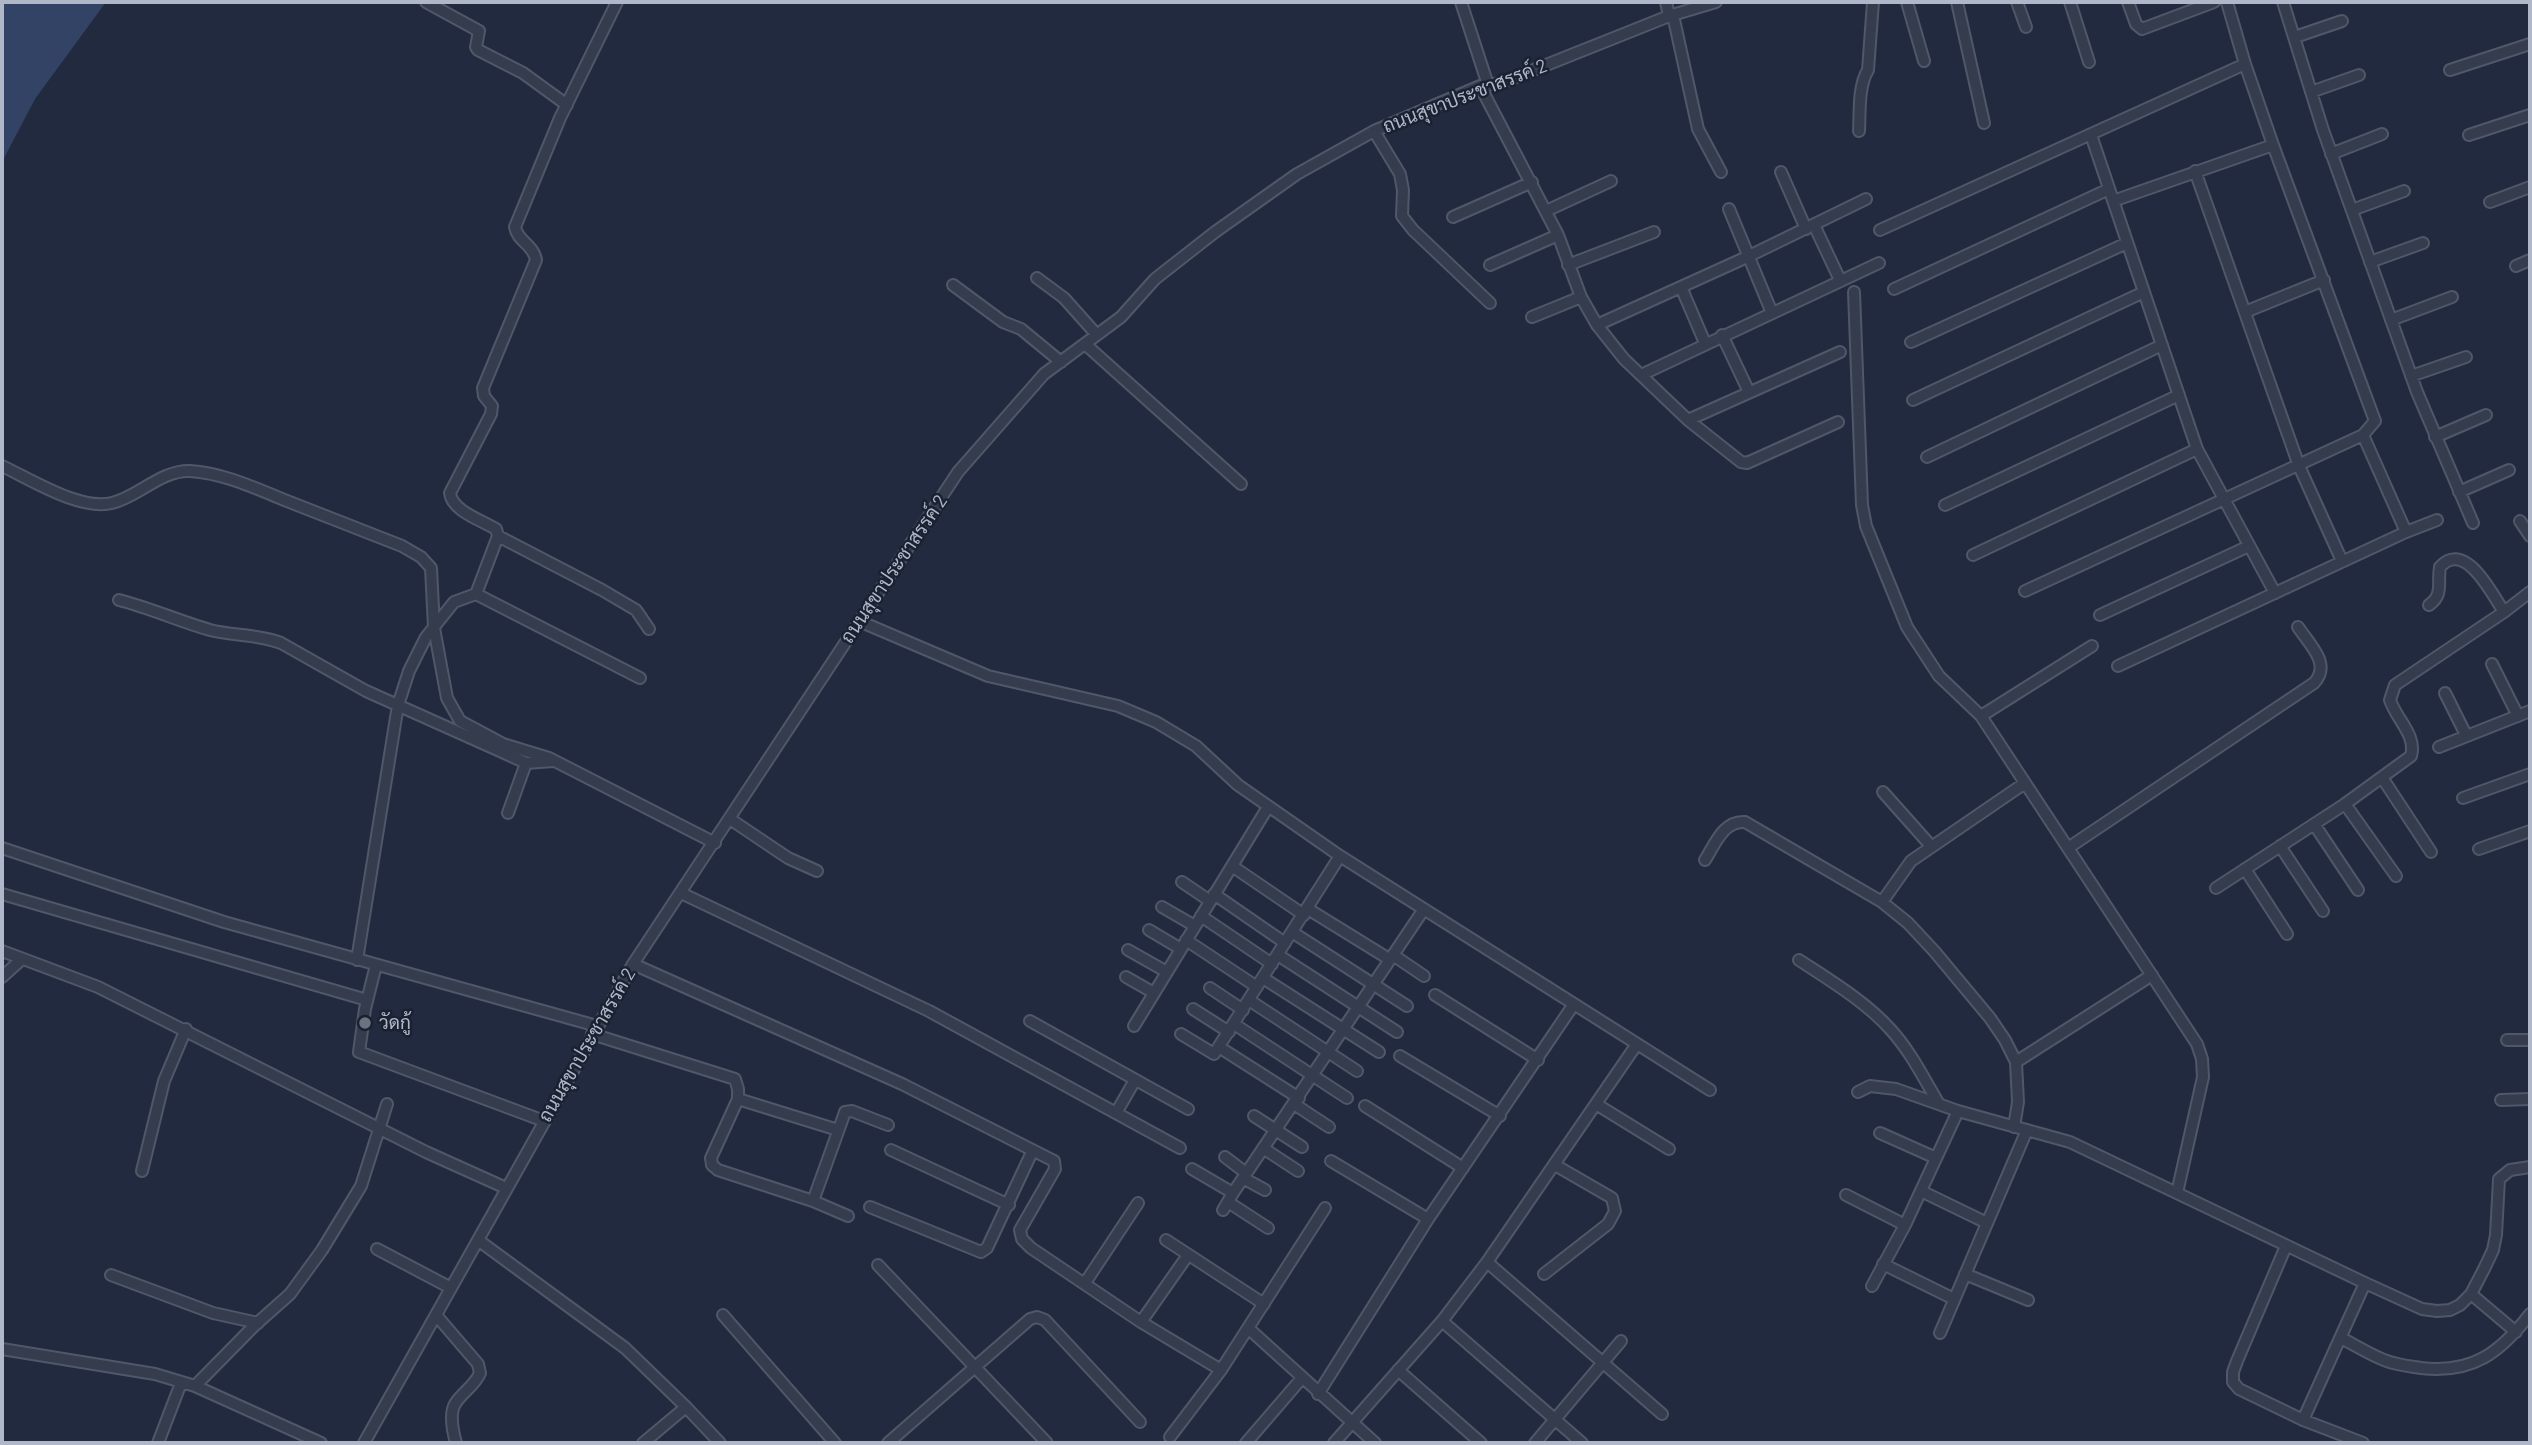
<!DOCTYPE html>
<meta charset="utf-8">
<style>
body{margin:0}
#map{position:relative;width:2532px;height:1445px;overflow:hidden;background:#212a3e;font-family:Barlow,sans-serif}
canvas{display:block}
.frame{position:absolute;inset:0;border:4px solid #b0b7c9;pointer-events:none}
</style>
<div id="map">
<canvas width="2532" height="1445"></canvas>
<div class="frame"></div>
</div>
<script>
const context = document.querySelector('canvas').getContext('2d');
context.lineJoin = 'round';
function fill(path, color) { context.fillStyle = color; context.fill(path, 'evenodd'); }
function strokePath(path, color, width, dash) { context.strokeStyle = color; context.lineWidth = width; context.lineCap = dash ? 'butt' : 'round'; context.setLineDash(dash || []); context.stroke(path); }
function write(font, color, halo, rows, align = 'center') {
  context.font = font + ' Barlow,Sarabun,sans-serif'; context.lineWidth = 5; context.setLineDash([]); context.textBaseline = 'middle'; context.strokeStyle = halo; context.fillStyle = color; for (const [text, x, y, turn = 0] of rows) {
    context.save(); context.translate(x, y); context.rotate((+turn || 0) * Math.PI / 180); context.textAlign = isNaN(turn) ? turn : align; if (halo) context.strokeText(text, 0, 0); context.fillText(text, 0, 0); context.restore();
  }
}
fill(new Path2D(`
 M 2,2 L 106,2 L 35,99 L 2,162 Z`), '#334366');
const minor = new Path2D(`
 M 426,2 L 479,31 L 476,47 L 478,50 L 523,73 L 567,105
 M 1461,2 L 1488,85
 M 1666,2 L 1669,16
 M 1907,2 L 1924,61
 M 1957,2 L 1984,123
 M 2017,2 L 2026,27
 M 2070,2 L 2089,62
 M 2128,2 L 2136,24 L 2142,29 L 2214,2
 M 2283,2 L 2323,130 L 2417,392 L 2473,523
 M 1673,15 L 1698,129 L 1721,172
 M 2295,37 L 2342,21
 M 2450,70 L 2530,44
 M 1480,86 L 1558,235 L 1581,297 L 1597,325 L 1624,359 L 1688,420 L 1741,462 L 1747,463 L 1838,422
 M 2311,92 L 2359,75
 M 1374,131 L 1400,174 L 1403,190 L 1402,216 L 1413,230 L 1490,303
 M 1859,131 C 1860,113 1858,86 1868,70 L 1873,2
 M 2091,135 L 2197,449 L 2275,593
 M 2469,135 L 2530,115
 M 2331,154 L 2382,134
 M 2195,171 L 2299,466 L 2342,561
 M 1781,172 L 1806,229
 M 2113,201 L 2273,145
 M 2490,202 L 2530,187
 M 1729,209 L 1772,313
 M 2352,210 L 2404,191
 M 1546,211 L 1611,181
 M 1453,217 L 1532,182
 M 1814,225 L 1840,280
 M 1880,230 L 2245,64
 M 2370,262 L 2423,243
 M 1490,265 L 1558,235
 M 1568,265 L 1654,232
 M 2516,266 L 2530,260
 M 1037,278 L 1064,298 L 1097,335
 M 953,285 L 1003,322 L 1021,329 L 1061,362
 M 1681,287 L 1705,343
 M 1894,289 L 2109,189
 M 1854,292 L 1862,505 L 1866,526 L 1907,627 L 1939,676 L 1981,716 L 2197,1044 L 2202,1059 L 2203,1077 L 2177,1193
 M 2245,312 L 2324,280
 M 1532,317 L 1581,297
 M 2391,320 L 2452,297
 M 1597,325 L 1747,257 L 1866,199
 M 1722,335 L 1749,392
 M 1911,342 L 2127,243
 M 1085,344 L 1241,484
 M 1641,375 L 1879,263
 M 2411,376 L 2466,357
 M 1913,400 L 2144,292
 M 1688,420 L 1840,352
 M 2363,435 L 2406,532
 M 2435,437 L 2486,415
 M 1927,457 L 2162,345
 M 2,466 C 30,479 80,511 112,503 C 138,497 161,470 190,471 C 224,473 257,489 287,501 C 325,516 364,531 402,546 L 421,557 L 431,568 L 434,628 L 447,698 L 460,721 L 503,744 L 549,758 L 715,843
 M 2459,492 L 2509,470
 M 1945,505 L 2179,395
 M 2520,521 L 2530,536
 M 498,536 L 602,590 L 636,610 L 649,629
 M 1973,555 L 2197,449
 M 2025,591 L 2363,435 L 2375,421 L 2273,145 L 2245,64 L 2227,2
 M 476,594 L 498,536 L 496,529 C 481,520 452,511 450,493 L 491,414 L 492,406 L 484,396 L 483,388 L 536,260 C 534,245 517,241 515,227 L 560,118 L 617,2
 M 119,600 C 150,608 179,621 210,630 C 233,636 258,634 281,643 L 366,691 L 500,751 L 526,763 L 553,761
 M 2429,605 C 2444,594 2437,584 2440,567 C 2465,539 2492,594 2504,612
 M 2100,615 L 2249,546
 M 859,621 L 988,676 L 1118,706 L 1156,722 L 1196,746 L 1238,785 L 1340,856 L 1710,1090
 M 2492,664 L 2518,716
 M 2118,666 L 2406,532 L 2437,520
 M 2445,693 L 2466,735
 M 1981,716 L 2092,646
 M 2439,747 L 2530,711
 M 2383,779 L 2431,852
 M 1883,792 L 1931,846
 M 2463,798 L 2530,774
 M 2345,804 L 2396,876
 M 508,813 L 526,763
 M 730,819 L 788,858 L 817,871
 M 2314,824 L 2358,890
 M 2280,846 L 2323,911
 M 2,848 L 224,922 L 597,1026
 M 2068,848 L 2314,683 C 2332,664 2309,644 2298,627
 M 2479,849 L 2530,831
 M 1705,860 C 1715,844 1724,820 1745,822 L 1882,902 L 1908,923 L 1935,952 L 1990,1018 L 2005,1040 L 2016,1062 L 2018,1102 L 2014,1127
 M 1232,866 L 1304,915
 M 2245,869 L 2287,934
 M 1182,882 L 1210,901
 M 2216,888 L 2345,804 L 2411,756 C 2417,735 2396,719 2390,700 L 2395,685 L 2504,612 L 2530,592
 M 681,893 L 929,1011 L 1180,1148
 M 2,894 L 367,1000
 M 1214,894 L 1285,943
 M 1882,902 L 1911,861 L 2025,783
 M 1162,907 L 1195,926
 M 1308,909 L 1389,959
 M 1201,916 L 1272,964
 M 1149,930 L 1181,949
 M 1292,932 L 1407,1006
 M 1186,940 L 1257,987
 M 1128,950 L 1167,972
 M 2,951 L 98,987 L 426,1152 L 506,1188
 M 1278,955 L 1397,1032
 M 1393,955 L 1424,976
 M 357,960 L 398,705 L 409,671 L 426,637 L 454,602 L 476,594 L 640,678
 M 1799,960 C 1831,981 1866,1002 1891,1030 C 1911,1052 1924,1079 1939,1104
 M 633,964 L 902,1084 L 1054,1161 L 1055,1169 L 1020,1230 L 1022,1239 L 1031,1248 L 1141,1322 L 1221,1370
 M 376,965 L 365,1009 L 359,1052 L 544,1121
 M 2,977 L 22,959
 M 1126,977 L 1154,993
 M 1263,978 L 1379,1052
 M 1210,988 L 1243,1010
 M 1435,995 L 1538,1060
 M 1249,1000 L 1357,1071
 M 1193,1009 L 1229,1032
 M 1030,1021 L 1188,1109
 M 1234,1024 L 1347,1098
 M 1134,1026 L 1268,807
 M 592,1034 L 735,1079 L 738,1089 L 738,1099 L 711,1158 L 712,1165 L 718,1170 L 813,1201 L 848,1216
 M 1181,1034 L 1214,1054 L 1340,856
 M 2507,1040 L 2530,1040
 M 1219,1047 L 1299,1098
 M 1400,1056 L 1500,1116
 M 2016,1062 L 2152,975
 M 1858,1092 L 1870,1086 L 1896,1089 L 1958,1111 L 2070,1142 L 2365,1283 L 2422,1309 L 2437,1311 L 2450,1310 L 2460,1305 L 2471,1294 L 2484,1269 L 2493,1250 L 2496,1235 L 2499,1179 L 2510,1170 L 2530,1167
 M 738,1099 L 838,1130
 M 2501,1100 L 2530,1099
 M 1294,1104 L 1329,1127
 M 1596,1104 L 1669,1149
 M 1365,1106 L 1463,1168
 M 1116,1113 L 1135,1080
 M 1254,1116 L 1302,1147
 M 1880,1133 L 1936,1158
 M 1263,1148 L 1298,1171
 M 891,1150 L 1009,1205
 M 1225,1157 L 1246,1173
 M 1331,1161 L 1428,1219
 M 1192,1169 L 1233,1193 L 1223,1210
 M 142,1171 L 164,1081 L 186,1029
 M 1243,1178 L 1265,1190
 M 1921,1191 L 1987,1223
 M 1233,1193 L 1424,909
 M 1846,1195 L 1905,1225
 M 813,1201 L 845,1112 L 852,1111 L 888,1125
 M 1228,1202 L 1268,1228
 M 870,1207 L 981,1252 L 987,1248 L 1032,1152
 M 478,1240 L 625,1348 L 686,1407 L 720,1443
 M 1166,1240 L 1264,1304
 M 2286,1246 L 2237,1361 L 2233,1372 L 2233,1382 L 2239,1389 L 2303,1420 L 2363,1443
 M 377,1249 L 451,1288
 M 1487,1262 L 1662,1414
 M 1883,1264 L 1954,1299
 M 878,1265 L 1047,1443
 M 1544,1274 L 1608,1224 L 1615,1211 L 1612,1198 L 1555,1165
 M 1965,1274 L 2028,1300
 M 111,1275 L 213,1313 L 258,1323
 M 1085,1283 L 1138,1203
 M 1872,1286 L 1905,1225 L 1958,1111
 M 2471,1294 L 2516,1332
 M 436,1315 L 478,1364 L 480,1373 C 474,1387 462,1392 455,1404 C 449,1414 453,1432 456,1443
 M 723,1315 L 835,1443
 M 1442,1321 L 1582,1443
 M 1141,1322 L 1188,1255
 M 1248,1328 L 1375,1443
 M 1940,1333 L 2027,1130
 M 2341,1338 C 2355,1345 2369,1354 2384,1360 C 2396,1365 2408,1366 2421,1368 C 2472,1374 2500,1353 2530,1314
 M 2,1349 L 155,1374 L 195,1386 L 321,1443
 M 1398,1370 L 1481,1443
 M 195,1386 L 254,1326 L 290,1294 L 322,1250 L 361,1186 L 387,1104
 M 1318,1394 L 1428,1219 L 1574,1004
 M 2303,1420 L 2365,1283
 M 1170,1437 L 1221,1370 L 1325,1208
 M 158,1443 L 181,1383
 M 364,1443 L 633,964 L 958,472 L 1044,374 L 1121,317 L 1155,279 L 1215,232 L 1297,174 L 1374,131 L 1480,86 L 1501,83 L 1669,16 L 1716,2
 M 643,1443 L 686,1407
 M 888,1443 L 1030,1319 L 1037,1317 L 1045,1320 L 1140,1422
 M 1246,1443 L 1302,1378
 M 1334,1443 L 1442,1321 L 1487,1262 L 1637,1044
 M 1535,1443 L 1621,1341`);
strokePath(minor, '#505768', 14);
strokePath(minor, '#353c4e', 10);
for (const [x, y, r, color] of [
 [365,1023,7,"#6b7280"]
]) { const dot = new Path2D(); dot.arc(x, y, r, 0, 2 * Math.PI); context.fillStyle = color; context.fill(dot); strokePath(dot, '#1a2232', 2.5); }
write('19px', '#b0b7c9', '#1a2232', [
 ["ถนนสุขาประชาสรรค์ 2",1465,96,-21],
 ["ถนนสุขาประชาสรรค์ 2",894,569,-56],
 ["ถนนสุขาประชาสรรค์ 2",587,1045,-60]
]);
write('19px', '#b0b7c9', '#1a2232', [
 ["วัดกู้",379,1023]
], 'left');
</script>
